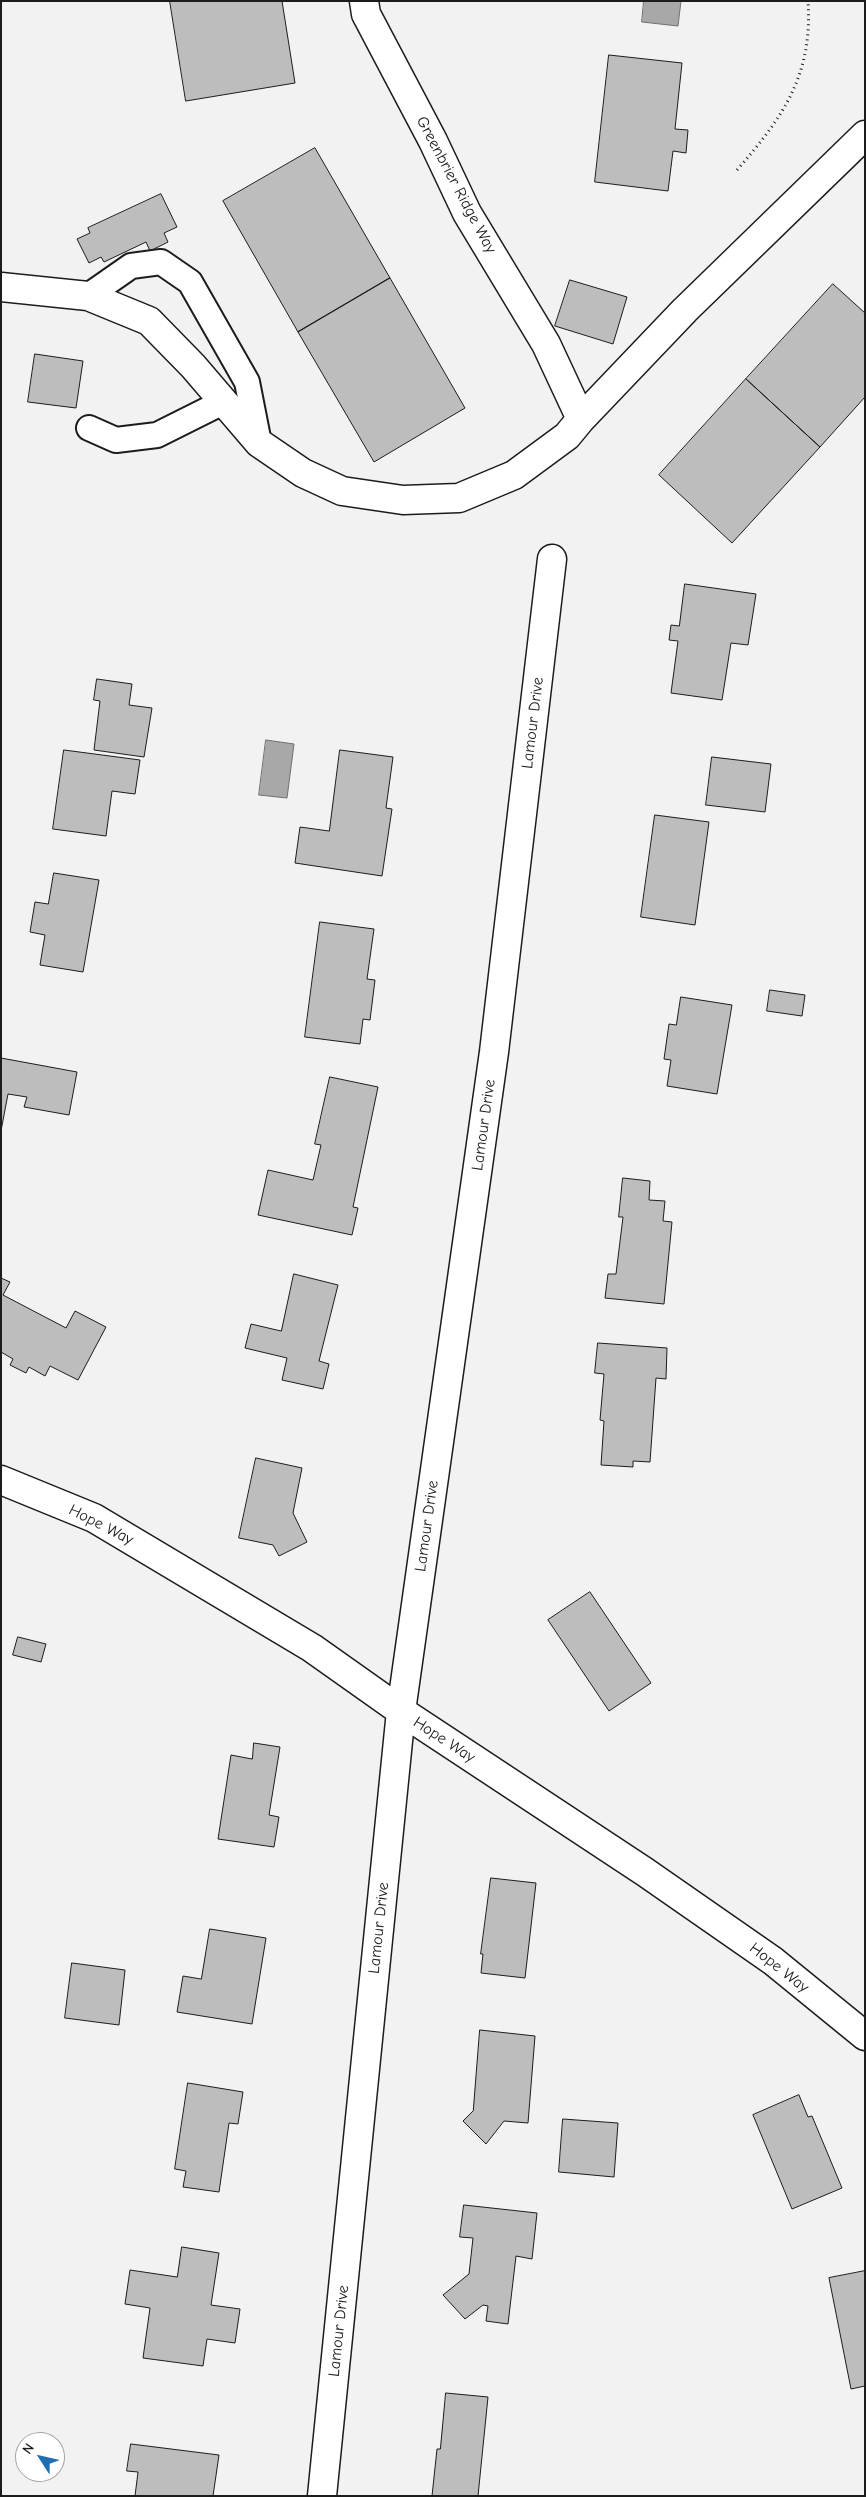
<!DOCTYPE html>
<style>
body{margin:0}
#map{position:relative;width:866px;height:2497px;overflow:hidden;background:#f2f2f2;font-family:"Comic Neue",sans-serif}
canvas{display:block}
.frame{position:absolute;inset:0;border:2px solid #1c1c1c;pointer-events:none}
.north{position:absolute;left:15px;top:2432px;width:50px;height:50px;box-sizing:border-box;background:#fff;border:1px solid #a4a4a4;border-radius:50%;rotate:305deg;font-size:14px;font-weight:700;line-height:20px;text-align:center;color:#1c1c1c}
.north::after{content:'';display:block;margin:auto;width:18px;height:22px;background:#1f6fb2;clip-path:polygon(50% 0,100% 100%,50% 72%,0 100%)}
</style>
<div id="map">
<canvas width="866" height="2497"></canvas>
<div class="frame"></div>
<div class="north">N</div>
</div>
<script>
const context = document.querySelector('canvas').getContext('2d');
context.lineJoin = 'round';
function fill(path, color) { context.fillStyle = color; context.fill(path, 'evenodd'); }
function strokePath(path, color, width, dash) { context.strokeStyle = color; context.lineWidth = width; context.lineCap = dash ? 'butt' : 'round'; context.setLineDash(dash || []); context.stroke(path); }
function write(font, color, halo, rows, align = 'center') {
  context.font = font + ' "Comic Neue",sans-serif'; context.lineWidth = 4.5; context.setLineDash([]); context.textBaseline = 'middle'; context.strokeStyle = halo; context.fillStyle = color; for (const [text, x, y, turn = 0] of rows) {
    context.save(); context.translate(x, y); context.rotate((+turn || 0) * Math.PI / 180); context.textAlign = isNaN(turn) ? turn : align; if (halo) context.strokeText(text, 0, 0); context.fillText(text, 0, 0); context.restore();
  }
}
const water = new Path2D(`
 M 644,1 L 681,1 L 678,26 L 642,22 Z
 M 266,740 L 294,744 L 287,798 L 259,795 Z`);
fill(water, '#a8a8a8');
strokePath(water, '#707070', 1);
const building = new Path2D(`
 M 170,1 L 282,1 L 295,83 L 186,101 Z
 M 609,55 L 682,63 L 675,129 L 688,130 L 686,153 L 673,151 L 668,191 L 595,182 Z
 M 315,148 L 390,278 L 298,332 L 223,201 Z
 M 161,194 L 177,227 L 164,233 L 168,242 L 150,251 L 146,242 L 104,262 L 101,257 L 89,263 L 77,239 L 90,233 L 88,228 Z
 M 390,278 L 465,408 L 374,462 L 298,332 Z
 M 570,280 L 627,297 L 613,344 L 555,326 Z
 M 833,284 L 865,313 L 865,397 L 820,447 L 746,379 Z
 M 35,354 L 83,361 L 76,408 L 28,402 Z
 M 746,379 L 820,447 L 732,543 L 659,475 Z
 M 685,584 L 756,594 L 748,645 L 731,643 L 722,700 L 671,693 L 678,641 L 669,640 L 671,625 L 679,626 Z
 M 97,679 L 132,684 L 129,705 L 152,708 L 144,757 L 94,750 L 100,701 L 94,700 Z
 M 64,750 L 140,760 L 135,794 L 112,791 L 106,836 L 53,829 Z
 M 340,750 L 393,757 L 386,808 L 392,809 L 382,876 L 295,863 L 300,827 L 329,831 Z
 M 712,757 L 771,764 L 765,812 L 706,805 Z
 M 655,815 L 709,822 L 695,925 L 641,917 Z
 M 54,873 L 99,880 L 83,972 L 40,965 L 45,935 L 30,932 L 35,902 L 48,904 Z
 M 320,922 L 374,929 L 367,979 L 375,980 L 370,1020 L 363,1019 L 360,1044 L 305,1037 Z
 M 770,990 L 805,995 L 802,1016 L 767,1011 Z
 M 681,997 L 732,1005 L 717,1094 L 667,1086 L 671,1060 L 664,1059 L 669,1024 L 676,1025 Z
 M 1,1058 L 77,1072 L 69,1115 L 24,1107 L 27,1097 L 8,1094 L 1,1131 Z
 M 330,1077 L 378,1087 L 353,1207 L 358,1208 L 352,1235 L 258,1215 L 268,1170 L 313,1180 L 321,1145 L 315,1144 Z
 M 623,1178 L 650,1181 L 649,1200 L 665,1201 L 663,1221 L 672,1222 L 664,1304 L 605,1298 L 608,1274 L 616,1274 L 623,1217 L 619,1217 Z
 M 294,1274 L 338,1285 L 319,1361 L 329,1364 L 323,1389 L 282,1380 L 287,1358 L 245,1348 L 251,1324 L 281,1331 Z
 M 1,1278 L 10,1282 L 3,1295 L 66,1328 L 75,1311 L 106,1327 L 78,1380 L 50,1366 L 45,1376 L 29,1367 L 26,1373 L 10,1365 L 13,1359 L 1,1352 Z
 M 598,1343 L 667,1348 L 666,1379 L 656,1378 L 650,1462 L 633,1461 L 633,1467 L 601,1465 L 604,1421 L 600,1420 L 604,1374 L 595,1373 Z
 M 256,1458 L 302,1468 L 293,1513 L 307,1542 L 279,1556 L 273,1545 L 239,1538 Z
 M 590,1592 L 651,1683 L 609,1711 L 548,1620 Z
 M 18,1637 L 46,1644 L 41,1662 L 13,1655 Z
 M 254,1743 L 280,1747 L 269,1815 L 279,1817 L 274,1847 L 218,1839 L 231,1755 L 252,1759 Z
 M 491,1878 L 536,1883 L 525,1978 L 481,1973 L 483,1954 L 481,1954 Z
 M 210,1929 L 266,1938 L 252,2024 L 177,2012 L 183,1976 L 201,1979 Z
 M 72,1963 L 125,1970 L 119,2025 L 65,2018 Z
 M 480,2030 L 535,2036 L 528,2123 L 504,2121 L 486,2144 L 463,2121 L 473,2111 Z
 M 188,2083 L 243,2092 L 238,2124 L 229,2123 L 219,2192 L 183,2187 L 186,2171 L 175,2169 Z
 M 799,2095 L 808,2117 L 812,2116 L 842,2188 L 792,2209 L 753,2115 Z
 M 563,2119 L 618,2123 L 614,2177 L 559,2172 Z
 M 464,2205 L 537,2213 L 532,2259 L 516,2256 L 508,2324 L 486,2321 L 488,2306 L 483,2305 L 465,2319 L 443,2295 L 469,2274 L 473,2238 L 460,2237 Z
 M 182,2247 L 219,2253 L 211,2305 L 240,2309 L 235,2343 L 207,2339 L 203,2366 L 143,2358 L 150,2308 L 125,2304 L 130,2270 L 177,2277 Z
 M 865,2271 L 865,2386 L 851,2389 L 829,2278 Z
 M 446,2393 L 488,2397 L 478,2496 L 432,2496 L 437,2449 L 440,2449 Z
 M 131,2444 L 219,2455 L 213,2496 L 135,2496 L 138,2472 L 127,2471 Z`);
fill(building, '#bdbdbd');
strokePath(building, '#1c1c1c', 1);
const service = new Path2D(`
 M 88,296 L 131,266 L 161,262 L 190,282 L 247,382 L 259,443
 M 89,428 L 116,440 L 157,435 L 223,402`);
const minor = new Path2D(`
 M 364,1 L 366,14 L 433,141 L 467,213 L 546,344 L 581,419 L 685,310 L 865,135
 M 1,287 L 88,296 L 149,321 L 193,366 L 259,443 L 303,473 L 342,491 L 403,500 L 459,498 L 514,475 L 567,436 L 581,419
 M 1,1480 L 94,1518 L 312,1648 L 401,1711 L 645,1872 L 773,1961 L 865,2036
 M 322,2496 L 401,1711 L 494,1052 L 552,559`);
strokePath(service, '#1c1c1c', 28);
strokePath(minor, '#1c1c1c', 31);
strokePath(new Path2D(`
 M 737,170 C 783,117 813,75 808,1`), '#1c1c1c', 3, [1, 4]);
strokePath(service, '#fff', 24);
strokePath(minor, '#fff', 28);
write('16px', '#1c1c1c', '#fff', [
 ["Greenbrier Ridge Way",456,185,62],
 ["Lamour Drive",533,723,-83],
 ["Lamour Drive",484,1125,-82],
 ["Hope Way",101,1525,27],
 ["Lamour Drive",427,1526,-82],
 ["Hope Way",444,1740,33],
 ["Lamour Drive",379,1928,-84],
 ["Hope Way",779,1968,38],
 ["Lamour Drive",339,2331,-84]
]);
</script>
